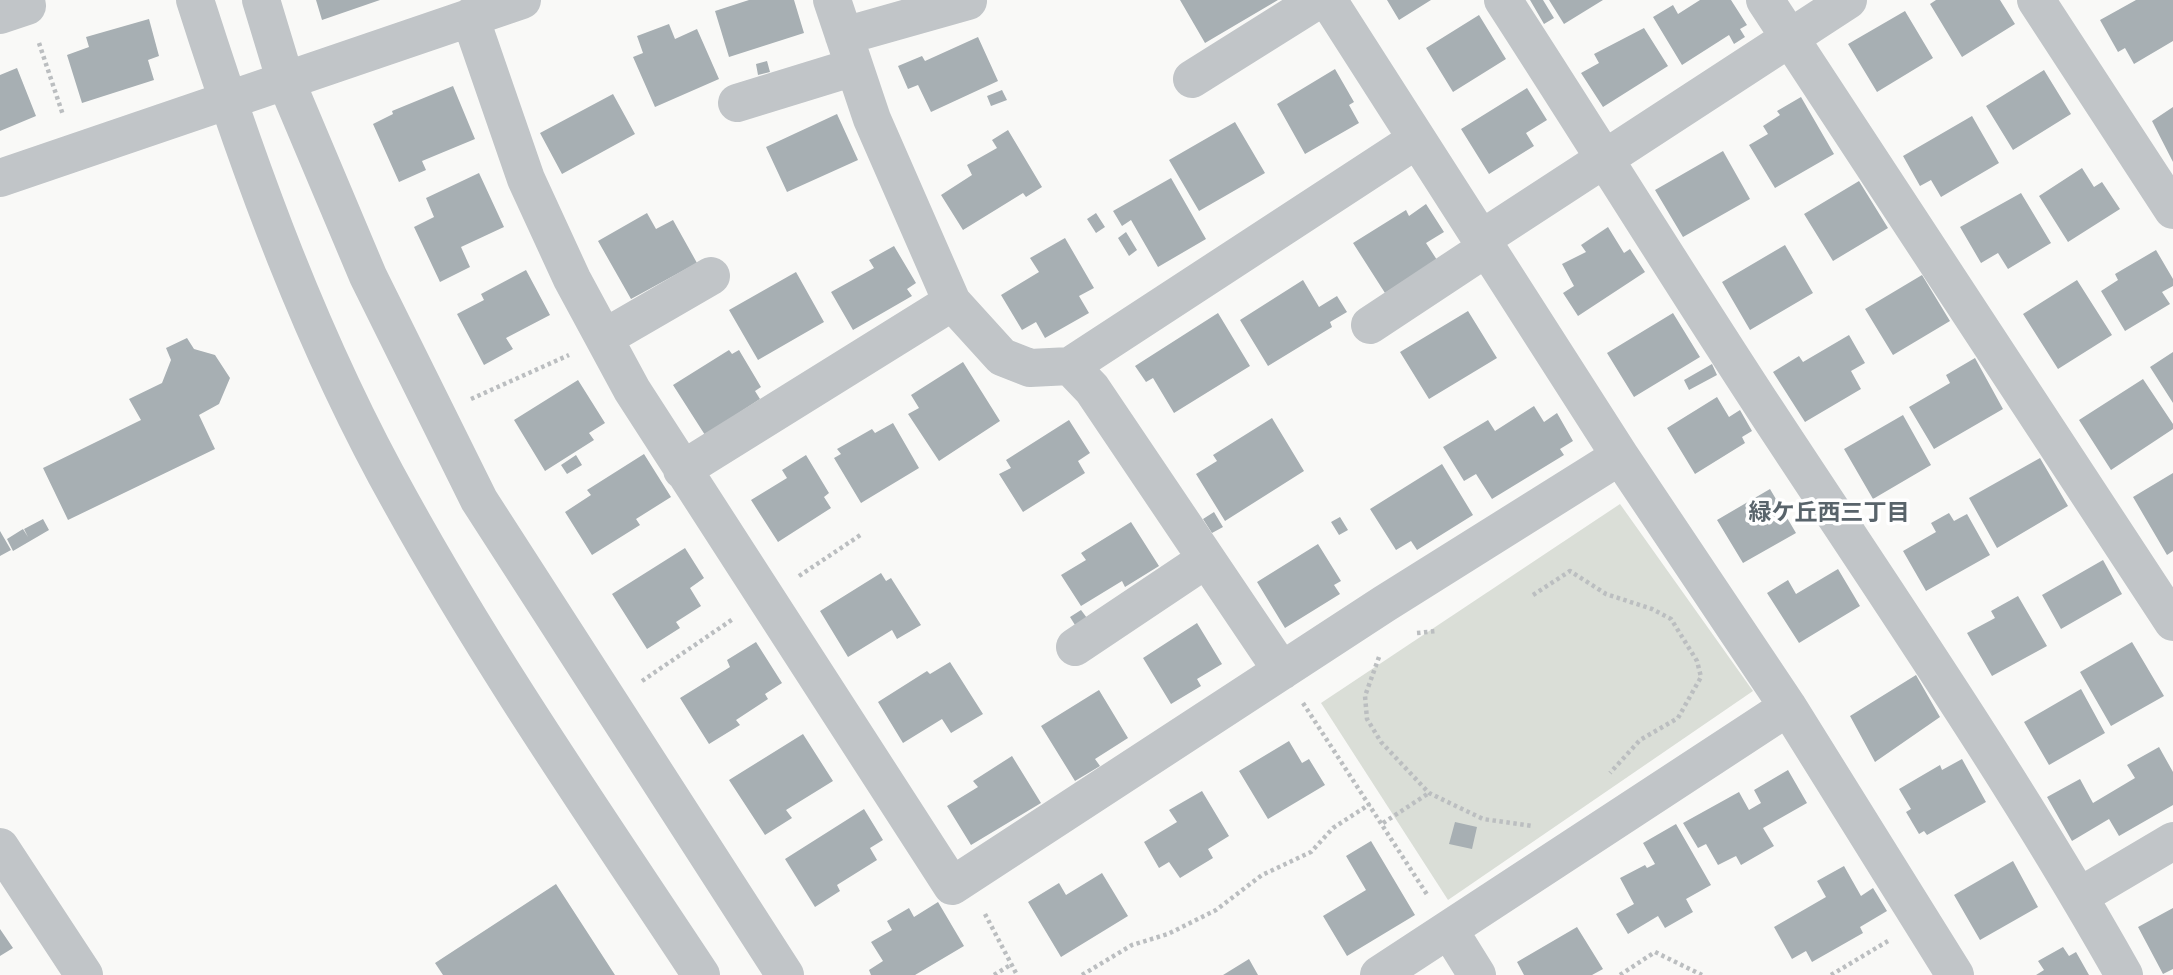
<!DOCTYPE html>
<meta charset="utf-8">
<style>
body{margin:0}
canvas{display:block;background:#f9f9f7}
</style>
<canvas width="2173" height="975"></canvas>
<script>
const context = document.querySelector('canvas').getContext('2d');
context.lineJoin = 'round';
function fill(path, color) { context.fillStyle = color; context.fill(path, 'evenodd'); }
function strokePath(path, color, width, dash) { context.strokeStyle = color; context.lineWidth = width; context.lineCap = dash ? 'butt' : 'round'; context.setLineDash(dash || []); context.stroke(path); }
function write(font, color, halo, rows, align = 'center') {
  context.font = font + ' Barlow,"Noto Sans JP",sans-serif'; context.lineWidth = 7; context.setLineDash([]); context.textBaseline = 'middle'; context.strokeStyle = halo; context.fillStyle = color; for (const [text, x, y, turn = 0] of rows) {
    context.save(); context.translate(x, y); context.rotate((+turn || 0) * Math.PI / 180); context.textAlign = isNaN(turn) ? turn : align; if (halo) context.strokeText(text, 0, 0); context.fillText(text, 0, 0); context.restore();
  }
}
fill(new Path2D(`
 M 1620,504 L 1753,691 L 1448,900 L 1321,703 Z`), '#daded7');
fill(new Path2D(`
 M 316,0 L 380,0 L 322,20 Z
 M 749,0 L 794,0 L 804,33 L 729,57 L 715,11 Z
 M 1180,0 L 1278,0 L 1205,43 Z
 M 1387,0 L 1431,0 L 1399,20 Z
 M 1530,0 L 1543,0 L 1554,18 L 1544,24 Z
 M 1549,0 L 1603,0 L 1564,24 Z
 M 1700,0 L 1731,0 L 1747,25 L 1740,29 L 1745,37 L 1734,44 L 1729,35 L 1682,65 L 1653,17 L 1673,5 L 1678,14 Z
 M 1936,0 L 2000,0 L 2015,24 L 1962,57 L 1930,4 Z
 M 2136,0 L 2173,0 L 2173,41 L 2134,64 L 2125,48 L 2118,52 L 2100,20 Z
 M 1905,11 L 1933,58 L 1877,92 L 1848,44 Z
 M 1479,15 L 1506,59 L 1453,92 L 1426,48 Z
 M 149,19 L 159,56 L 148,60 L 154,80 L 82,103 L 67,55 L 89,47 L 86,37 Z
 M 669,24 L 675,39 L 697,29 L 719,79 L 655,107 L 633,57 L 643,53 L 637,36 Z
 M 1644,28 L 1668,66 L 1603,107 L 1581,73 L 1599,63 L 1594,54 Z
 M 978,37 L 998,81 L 931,112 L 918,85 L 908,89 L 898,66 L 922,56 L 925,61 Z
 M 767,61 L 770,72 L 758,75 L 756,64 Z
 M 17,68 L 36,116 L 0,131 L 0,75 Z
 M 1335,69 L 1354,102 L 1349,105 L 1359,123 L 1305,154 L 1277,104 Z
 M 2044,70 L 2071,114 L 2013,150 L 1986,106 Z
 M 453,86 L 475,139 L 422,161 L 426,170 L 399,182 L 373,124 L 393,114 L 392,111 Z
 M 1527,88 L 1547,120 L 1526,133 L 1534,146 L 1489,174 L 1461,129 Z
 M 1002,90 L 1007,100 L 991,106 L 987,96 Z
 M 613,94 L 635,134 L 562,174 L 540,133 Z
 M 1801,97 L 1834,154 L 1775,188 L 1749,145 L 1768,134 L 1763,126 L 1780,115 L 1777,111 Z
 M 2173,107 L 2173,162 L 2152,121 Z
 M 837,114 L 858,160 L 787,192 L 766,147 Z
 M 1972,116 L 1999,163 L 1941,197 L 1931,180 L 1920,186 L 1903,156 Z
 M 1235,122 L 1265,173 L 1199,211 L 1169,160 Z
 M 1008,130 L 1042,187 L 1026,197 L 1023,193 L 963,230 L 941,195 L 972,175 L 967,165 L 997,148 L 992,140 Z
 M 1723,151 L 1750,199 L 1683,237 L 1655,190 Z
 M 2082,168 L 2094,187 L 2102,182 L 2120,209 L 2068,242 L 2039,196 Z
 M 479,173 L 504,227 L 461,247 L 470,267 L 440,282 L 414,227 L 434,217 L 426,198 Z
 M 1171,178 L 1206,239 L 1158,267 L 1131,220 L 1122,226 L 1113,211 Z
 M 1859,181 L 1888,228 L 1833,261 L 1804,214 Z
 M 2021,193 L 2051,243 L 2008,269 L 1998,253 L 1981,263 L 1960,227 Z
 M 1426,204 L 1444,232 L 1426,243 L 1437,260 L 1385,293 L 1353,243 L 1406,210 L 1409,216 Z
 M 647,213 L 656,229 L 673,220 L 697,263 L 631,299 L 598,241 Z
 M 1096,213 L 1105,227 L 1096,233 L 1087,219 Z
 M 1608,227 L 1624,253 L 1630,249 L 1645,272 L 1578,316 L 1563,293 L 1574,286 L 1562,264 L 1586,252 L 1581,245 Z
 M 1126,232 L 1137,250 L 1129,256 L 1118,238 Z
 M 1065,238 L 1094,288 L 1079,296 L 1089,313 L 1045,338 L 1036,322 L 1022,330 L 1001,295 L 1039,272 L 1030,258 Z
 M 1785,245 L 1813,293 L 1750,330 L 1722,282 Z
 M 894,246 L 916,283 L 907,289 L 912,296 L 853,330 L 831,292 L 874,268 L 869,260 Z
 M 2156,250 L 2173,279 L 2173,286 L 2162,292 L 2170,304 L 2125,331 L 2101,291 L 2118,280 L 2115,274 Z
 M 526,270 L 550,315 L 506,338 L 513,349 L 484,365 L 457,314 L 484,300 L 481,294 Z
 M 796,272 L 824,322 L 758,360 L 729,310 Z
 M 1922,275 L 1950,321 L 1893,355 L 1865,309 Z
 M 1303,280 L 1319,307 L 1337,296 L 1347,312 L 1330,322 L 1332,327 L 1268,366 L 1240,320 Z
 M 2077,280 L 2112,335 L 2058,369 L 2023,314 Z
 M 1468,311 L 1497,358 L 1429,399 L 1400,352 Z
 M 1218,313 L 1250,366 L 1174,413 L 1153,378 L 1146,382 L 1135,366 Z
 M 1673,313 L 1700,357 L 1634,397 L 1607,353 Z
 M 1849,335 L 1865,363 L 1851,371 L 1861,389 L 1805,422 L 1773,372 L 1799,356 L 1803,362 Z
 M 187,338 L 194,349 L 215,355 L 230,378 L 219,404 L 199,415 L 215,449 L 68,520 L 43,468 L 141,420 L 129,399 L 162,383 L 171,360 L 166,348 Z
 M 729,350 L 732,354 L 739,350 L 761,387 L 755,391 L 760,399 L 705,435 L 673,385 Z
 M 2173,352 L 2173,403 L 2150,367 Z
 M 1975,358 L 2003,409 L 1934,449 L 1909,407 L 1950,383 L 1946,375 Z
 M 963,362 L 1000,421 L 939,461 L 908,414 L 919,408 L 911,395 Z
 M 1712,364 L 1717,375 L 1689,390 L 1684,380 Z
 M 2143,379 L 2173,424 L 2173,429 L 2111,470 L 2079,420 Z
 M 578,380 L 605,423 L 589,433 L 594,440 L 545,471 L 514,420 Z
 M 1717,397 L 1729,417 L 1740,410 L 1752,431 L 1742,437 L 1745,443 L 1695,474 L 1667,428 Z
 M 1534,406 L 1544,422 L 1557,413 L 1573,441 L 1560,449 L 1564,455 L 1492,499 L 1476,474 L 1464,481 L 1443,447 L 1488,420 L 1495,431 Z
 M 1903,415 L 1931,465 L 1873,499 L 1844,449 Z
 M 1272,418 L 1304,471 L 1225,521 L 1196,474 L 1217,461 L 1213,455 Z
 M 1069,420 L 1090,453 L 1078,461 L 1085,473 L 1023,512 L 999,474 L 1011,468 L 1006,460 Z
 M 893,423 L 919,468 L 861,503 L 834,458 L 841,454 L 837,449 L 872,429 L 875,433 Z
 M 644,454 L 671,497 L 636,519 L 640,525 L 592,555 L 565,512 L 591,495 L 587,490 Z
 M 576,455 L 582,465 L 567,474 L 561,465 Z
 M 806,455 L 829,493 L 824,497 L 831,508 L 778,542 L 751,500 L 787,478 L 782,470 Z
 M 2040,458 L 2068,506 L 1997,548 L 1969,498 Z
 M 1442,464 L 1473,515 L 1417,550 L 1411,541 L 1396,550 L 1370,509 Z
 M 2173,473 L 2173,551 L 2167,555 L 2133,497 Z
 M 1770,489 L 1796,533 L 1743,563 L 1717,520 Z
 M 1214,512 L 1223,527 L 1212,533 L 1203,519 Z
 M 1949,513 L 1954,521 L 1967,514 L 1990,555 L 1926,591 L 1903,551 L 1936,532 L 1931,523 Z
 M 1340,517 L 1348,530 L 1339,535 L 1331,522 Z
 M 43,519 L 49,530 L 13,551 L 7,539 L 23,529 L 28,537 L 24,529 Z
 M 1131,522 L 1159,566 L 1125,587 L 1122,581 L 1081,606 L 1061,575 L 1086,560 L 1081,553 Z
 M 0,531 L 11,550 L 0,556 Z
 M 1318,544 L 1341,581 L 1334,585 L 1340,594 L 1285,628 L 1257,582 Z
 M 685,548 L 704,578 L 690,588 L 701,606 L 676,622 L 680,628 L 647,649 L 612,594 Z
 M 2103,560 L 2122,594 L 2061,629 L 2042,595 Z
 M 1838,569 L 1860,606 L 1799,643 L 1767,593 L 1788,580 L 1796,594 Z
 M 881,573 L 886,581 L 891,578 L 921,625 L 897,639 L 892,630 L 848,657 L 820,611 Z
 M 2018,596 L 2047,646 L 1992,676 L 1967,633 L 1995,618 L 1991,611 Z
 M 1081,610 L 1087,618 L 1075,625 L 1070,617 Z
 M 1197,623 L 1222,664 L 1197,679 L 1201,686 L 1171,704 L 1143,658 Z
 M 756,642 L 782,683 L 765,694 L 768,699 L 736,720 L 740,725 L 709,744 L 680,698 L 730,667 L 727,660 Z
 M 2132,642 L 2164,696 L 2111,726 L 2080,672 Z
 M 950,662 L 983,714 L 951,733 L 942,719 L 903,743 L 878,702 L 927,671 L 930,674 Z
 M 1916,675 L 1940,717 L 1875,762 L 1850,716 Z
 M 2081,689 L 2105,733 L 2049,765 L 2024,722 Z
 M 1099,690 L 1128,738 L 1095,759 L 1100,766 L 1075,781 L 1041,726 Z
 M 803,734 L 833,781 L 786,810 L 792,818 L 765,835 L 729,780 Z
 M 1289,741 L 1302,763 L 1309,759 L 1325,785 L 1268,819 L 1239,771 Z
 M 2159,747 L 2173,772 L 2173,805 L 2119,836 L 2109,819 L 2072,841 L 2047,797 L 2080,779 L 2093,803 L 2135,778 L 2127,765 Z
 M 1012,756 L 1041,803 L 971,845 L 947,806 L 978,787 L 973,781 Z
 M 1962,759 L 1986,802 L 1927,835 L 1924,831 L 1919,834 L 1906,812 L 1911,809 L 1899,789 L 1940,765 L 1942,770 Z
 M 1788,770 L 1807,803 L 1763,828 L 1774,846 L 1741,865 L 1736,856 L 1718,865 L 1706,844 L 1698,848 L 1683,823 L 1739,792 L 1749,810 L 1761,803 L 1754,790 Z
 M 1202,791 L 1229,836 L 1208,849 L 1213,858 L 1180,878 L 1169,862 L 1159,868 L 1144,842 L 1177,822 L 1169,810 Z
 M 864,809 L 883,840 L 870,848 L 877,860 L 837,885 L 840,891 L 815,907 L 785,859 Z
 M 1455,822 L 1477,827 L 1472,849 L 1449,844 Z
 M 1676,824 L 1711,885 L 1686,899 L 1693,912 L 1665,928 L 1658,916 L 1628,934 L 1616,914 L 1634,904 L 1620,878 L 1645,865 L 1647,868 L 1655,864 L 1643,843 Z
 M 1371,841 L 1415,915 L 1347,956 L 1323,916 L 1366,890 L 1346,856 Z
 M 2013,861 L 2038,907 L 1980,940 L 1954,895 Z
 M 1844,866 L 1861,896 L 1873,888 L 1887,911 L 1860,927 L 1863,933 L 1812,962 L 1806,951 L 1792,959 L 1774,927 L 1826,897 L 1817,881 Z
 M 1102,873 L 1128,916 L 1061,957 L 1028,902 L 1059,883 L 1066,895 Z
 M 556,884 L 615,975 L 443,975 L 435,963 Z
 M 938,902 L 964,946 L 915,975 L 871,975 L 869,970 L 883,961 L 871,942 L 892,930 L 887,921 L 909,908 L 914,917 Z
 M 2173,908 L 2173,969 L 2163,974 L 2138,927 Z
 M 1577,927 L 1603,969 L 1592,975 L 1524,975 L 1517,962 Z
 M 0,929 L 13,948 L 0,956 Z
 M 2063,947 L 2069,956 L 2076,952 L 2089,975 L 2036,975 L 2044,970 L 2038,961 Z
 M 1249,959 L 1258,975 L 1223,975 Z`), '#a7afb3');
strokePath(new Path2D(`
 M 39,43 L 63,115
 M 471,399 L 569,355
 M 799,576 L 862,534
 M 1533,595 L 1570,571 L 1606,594 L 1652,609 L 1671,619 L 1697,661 L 1701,677 L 1678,718 L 1640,740 L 1610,773
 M 1417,633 L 1437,631
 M 1379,657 L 1365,696 L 1367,719 L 1381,742 L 1429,793 L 1483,819 L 1532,826
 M 642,681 L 733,619
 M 1303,703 L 1428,896
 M 1383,823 L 1429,793
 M 985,914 L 1017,975
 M 994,975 L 1012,964
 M 1082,975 L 1132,945 L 1168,934 L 1216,910 L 1262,875 L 1311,852 L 1333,828 L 1370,804
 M 1620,975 L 1655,952 L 1702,975
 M 1831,975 L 1888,941`), '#bbbec0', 4.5, [3.5, 3.5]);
strokePath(new Path2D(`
 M 195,0 C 250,172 312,344 401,502 C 491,665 598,819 701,975
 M 261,0 L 285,79 L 368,276 L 479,500 L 785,975
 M 832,0 L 872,119 L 952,302 L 1002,357 L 1030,368 L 1070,366 L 1092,389 L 1282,671
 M 1328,0 L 1620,456 L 1788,707 L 1955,975
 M 1503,0 C 1591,136 1677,275 1766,411 C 1888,597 2015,781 2124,975
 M 1765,0 L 2173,622
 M 2036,0 L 2173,210
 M 0,15 L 27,6 L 26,0
 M 470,17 L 526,179 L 572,279 L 632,390 L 952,886 L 1384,604 L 1620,456
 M 844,36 L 968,1
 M 1192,79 L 1318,0
 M 737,103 L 854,67
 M 0,178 L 522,0
 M 1483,238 L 1848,0
 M 1370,325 L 1488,247
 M 604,338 L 711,276
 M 1070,366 L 1416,140
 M 682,470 L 952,302
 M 1075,647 L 1205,560
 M 0,847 L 84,975
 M 2080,896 L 2173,841
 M 1449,930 L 1477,975
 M 1379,975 L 1788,707`), '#c1c5c8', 38);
write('bold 23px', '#59646b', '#fff', [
 ["緑ケ丘西三丁目",1829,512]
]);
</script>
